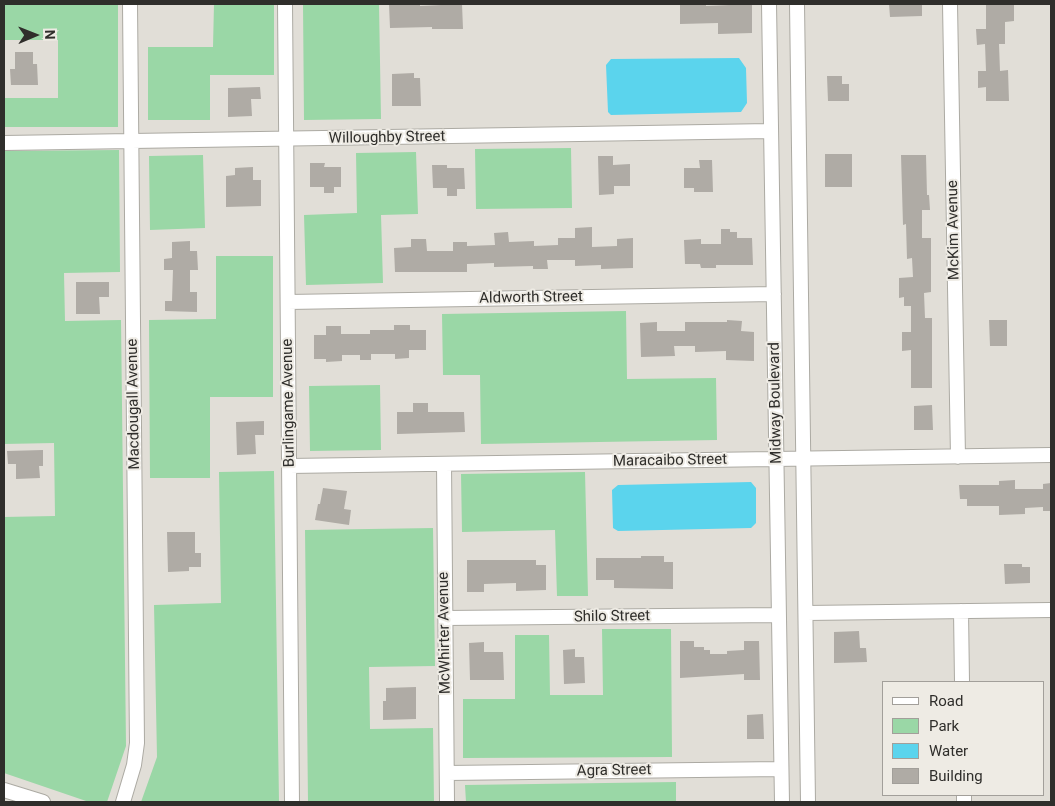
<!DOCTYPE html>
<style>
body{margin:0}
#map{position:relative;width:1055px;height:806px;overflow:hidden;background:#e1ded7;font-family:Roboto,sans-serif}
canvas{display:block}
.frame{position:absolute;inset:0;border:5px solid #2f2e2b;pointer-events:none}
.legend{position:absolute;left:882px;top:681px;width:162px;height:115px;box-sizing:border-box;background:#eeebe4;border:1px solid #a29f9a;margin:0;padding:6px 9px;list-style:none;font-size:15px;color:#2f2e2b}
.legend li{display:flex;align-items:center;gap:10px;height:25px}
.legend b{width:25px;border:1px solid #a29f9a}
.north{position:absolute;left:10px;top:10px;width:50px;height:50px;-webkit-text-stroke:4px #eeebe4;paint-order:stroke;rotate:89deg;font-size:14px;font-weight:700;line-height:20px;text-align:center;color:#2f2e2b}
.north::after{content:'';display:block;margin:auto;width:18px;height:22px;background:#2f2e2b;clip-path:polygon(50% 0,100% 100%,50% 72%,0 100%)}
</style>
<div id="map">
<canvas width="1055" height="806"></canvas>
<div class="frame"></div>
<ul class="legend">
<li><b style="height:6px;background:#fff"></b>Road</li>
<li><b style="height:14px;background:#9ad7a6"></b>Park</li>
<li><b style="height:14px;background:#5bd4ed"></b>Water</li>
<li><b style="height:14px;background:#afaba5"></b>Building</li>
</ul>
<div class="north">N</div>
</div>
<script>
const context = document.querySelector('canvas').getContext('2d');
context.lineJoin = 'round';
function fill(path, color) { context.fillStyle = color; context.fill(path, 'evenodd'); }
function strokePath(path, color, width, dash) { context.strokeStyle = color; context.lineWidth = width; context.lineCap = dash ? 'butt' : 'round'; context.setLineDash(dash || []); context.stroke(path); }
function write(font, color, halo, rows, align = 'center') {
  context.font = font + ' Roboto,sans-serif'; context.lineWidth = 4; context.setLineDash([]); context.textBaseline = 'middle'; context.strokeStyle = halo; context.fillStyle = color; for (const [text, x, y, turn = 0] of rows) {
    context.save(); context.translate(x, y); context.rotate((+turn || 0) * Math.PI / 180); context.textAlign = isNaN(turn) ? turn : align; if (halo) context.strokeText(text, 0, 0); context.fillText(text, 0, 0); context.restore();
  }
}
fill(new Path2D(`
 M 4,4 L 118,4 L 118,127 L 4,127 L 4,98 L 58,98 L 58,40 L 4,40 Z
 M 214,4 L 274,4 L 274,75 L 210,75 L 210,120 L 148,120 L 148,47 L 213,47 Z
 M 303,4 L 379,4 L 381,119 L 304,120 Z
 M 571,148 L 572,208 L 476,209 L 475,149 Z
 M 119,150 L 120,272 L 64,273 L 65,321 L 121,320 L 126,746 L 107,802 L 89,802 L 4,773 L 4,517 L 55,516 L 54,443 L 4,444 L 4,151 Z
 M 416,152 L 418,214 L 381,215 L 383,283 L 306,285 L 304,215 L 357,213 L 356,153 Z
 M 203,155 L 205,228 L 150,230 L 149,156 Z
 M 216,256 L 273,256 L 273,397 L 210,397 L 210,478 L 150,478 L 149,320 L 216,319 Z
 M 626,311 L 627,379 L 716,378 L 717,440 L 481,444 L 480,375 L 443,375 L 442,314 Z
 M 380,385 L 381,450 L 310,451 L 309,386 Z
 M 274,471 L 279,802 L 141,802 L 157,757 L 154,605 L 221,603 L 219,472 Z
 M 585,472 L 588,596 L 557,596 L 555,530 L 462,532 L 461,474 Z
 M 433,528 L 435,666 L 369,667 L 370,729 L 433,728 L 434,802 L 308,802 L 305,530 Z
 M 602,629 L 671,629 L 672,757 L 463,758 L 463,699 L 515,699 L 515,635 L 549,635 L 550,695 L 603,695 Z
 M 676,782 L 676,802 L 466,802 L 465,785 Z`), '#9ad7a6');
fill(new Path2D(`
 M 739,58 L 746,68 L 747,103 L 741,112 L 611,115 L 608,112 L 606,65 L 611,59 Z
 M 751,482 L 756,488 L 756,523 L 751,528 L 618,531 L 613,528 L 612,490 L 618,485 Z`), '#5bd4ed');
fill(new Path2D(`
 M 389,4 L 420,5 L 420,6 L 462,4 L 463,29 L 432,29 L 432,27 L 390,28 Z
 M 680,4 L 706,4 L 706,6 L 752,4 L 752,33 L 718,34 L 718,23 L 680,24 Z
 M 889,4 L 922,4 L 922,16 L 890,17 Z
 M 986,4 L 1014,4 L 1014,21 L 1005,22 L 1005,44 L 999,44 L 1000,71 L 1008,70 L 1009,101 L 986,101 L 986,87 L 978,88 L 978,71 L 986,71 L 985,44 L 977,45 L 976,29 L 986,29 Z
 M 15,52 L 33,52 L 33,64 L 37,64 L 38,85 L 11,85 L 10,69 L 15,69 Z
 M 414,73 L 414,78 L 420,78 L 421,106 L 392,106 L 392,74 Z
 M 827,76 L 842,76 L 842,84 L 849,84 L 849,101 L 828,101 Z
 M 260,87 L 261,99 L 251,99 L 252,116 L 228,117 L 228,88 Z
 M 825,154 L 852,154 L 852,187 L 825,187 Z
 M 901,155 L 926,155 L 927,195 L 929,195 L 930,210 L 922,210 L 922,238 L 931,238 L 931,292 L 924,293 L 925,318 L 932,318 L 932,388 L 911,388 L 911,350 L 902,351 L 902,332 L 911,332 L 911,306 L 904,306 L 904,297 L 899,298 L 899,278 L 913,277 L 912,258 L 907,259 L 906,224 L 903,225 Z
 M 598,156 L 613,156 L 613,165 L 630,164 L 630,186 L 614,186 L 614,194 L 599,195 Z
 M 699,160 L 712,160 L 713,192 L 694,192 L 694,188 L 684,188 L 684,168 L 700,168 Z
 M 310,163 L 325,163 L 324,167 L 341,167 L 341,187 L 334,187 L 334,193 L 324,193 L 324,187 L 310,187 Z
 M 432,165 L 447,165 L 447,168 L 464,168 L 465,189 L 457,189 L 457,196 L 447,196 L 447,188 L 433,188 Z
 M 253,167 L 253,180 L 261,180 L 261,206 L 226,207 L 226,176 L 235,175 L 235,168 Z
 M 592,227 L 592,247 L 617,246 L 617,239 L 633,238 L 633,268 L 601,269 L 601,265 L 575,266 L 575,260 L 547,260 L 548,269 L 533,269 L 533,266 L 494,267 L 494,263 L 467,264 L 467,272 L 395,272 L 394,248 L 411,247 L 411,239 L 426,239 L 427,251 L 453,251 L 453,242 L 467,242 L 467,246 L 495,245 L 494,233 L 508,232 L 509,242 L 534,241 L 534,246 L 558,245 L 558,238 L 575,238 L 575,228 Z
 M 721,229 L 730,229 L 730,232 L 737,232 L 737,238 L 752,238 L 753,265 L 716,265 L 716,268 L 701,268 L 700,264 L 685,264 L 684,240 L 701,239 L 701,244 L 721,244 Z
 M 190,241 L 190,251 L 197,251 L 198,270 L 190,270 L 190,292 L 197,292 L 197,312 L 165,311 L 165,301 L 172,301 L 173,270 L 164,270 L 164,259 L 172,258 L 172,242 Z
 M 76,282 L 109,282 L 109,297 L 99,297 L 100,314 L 76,314 Z
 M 727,320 L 742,321 L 741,331 L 754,332 L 754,361 L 726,360 L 726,351 L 695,352 L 695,346 L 674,346 L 675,356 L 641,357 L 640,323 L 657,322 L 657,331 L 685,331 L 685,322 L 727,322 Z
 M 989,320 L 1007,320 L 1007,346 L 990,346 Z
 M 394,325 L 410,325 L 410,330 L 426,330 L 426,350 L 409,350 L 409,358 L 395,359 L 395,354 L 371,354 L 371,360 L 360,360 L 360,355 L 342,355 L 342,361 L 326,362 L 326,359 L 314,359 L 314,335 L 326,335 L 326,326 L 341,326 L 341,334 L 370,334 L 370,330 L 394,330 Z
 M 413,403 L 428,403 L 428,412 L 464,412 L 465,432 L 397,434 L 397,412 L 413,412 Z
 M 932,405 L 933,430 L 914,430 L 914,406 Z
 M 264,421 L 264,435 L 255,435 L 256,454 L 237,455 L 236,422 Z
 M 43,450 L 43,466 L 39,466 L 40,478 L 16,479 L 16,464 L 8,464 L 7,451 Z
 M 1015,480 L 1015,489 L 1043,489 L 1043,484 L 1051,483 L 1051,511 L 1043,511 L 1043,507 L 1025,508 L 1025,514 L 999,515 L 999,506 L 967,506 L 967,499 L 960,499 L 959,485 L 999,485 L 999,481 Z
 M 323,488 L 347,491 L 344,509 L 351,510 L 349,525 L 315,520 L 318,504 L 320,504 Z
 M 167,532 L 195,532 L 195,553 L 201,553 L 201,567 L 189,567 L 189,571 L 168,572 Z
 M 641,556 L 664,556 L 664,562 L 673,562 L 673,589 L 614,588 L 614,580 L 596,580 L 596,558 L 641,558 Z
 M 467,560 L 536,560 L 536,565 L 546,565 L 546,590 L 516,591 L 516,583 L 484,584 L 484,592 L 467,592 Z
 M 1004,564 L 1022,564 L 1022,567 L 1030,567 L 1030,583 L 1005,584 Z
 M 859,631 L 860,648 L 866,648 L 867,662 L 834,663 L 834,632 Z
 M 680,641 L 694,641 L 694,647 L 704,647 L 704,650 L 710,650 L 710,654 L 727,654 L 727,651 L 744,650 L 744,641 L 759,641 L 760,680 L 744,680 L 744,674 L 680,678 Z
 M 484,642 L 484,652 L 503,652 L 504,680 L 470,680 L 469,643 Z
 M 575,649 L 575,657 L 584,657 L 585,683 L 564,684 L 563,650 Z
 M 416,687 L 416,719 L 383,720 L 383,701 L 386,701 L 386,688 Z
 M 763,714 L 764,739 L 747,739 L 747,715 Z`), '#afaba5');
const minor = new Path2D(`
 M 285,4 L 292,802
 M 769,4 L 782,802
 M 797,4 L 808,802
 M 950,4 L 958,457
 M 4,143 L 771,131
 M 288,302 L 774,294
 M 444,464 L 447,802
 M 289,466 L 1051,455
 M 961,611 L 962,682
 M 806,613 L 1051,610
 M 445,618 L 779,615
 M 447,773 L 781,769
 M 4,790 L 43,802
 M 964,795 L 964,802
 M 123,802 L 134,765 L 137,743 L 130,4`);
strokePath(minor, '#acaaa3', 16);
strokePath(minor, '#fff', 14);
write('15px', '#2f2e2b', '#eeebe4', [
 ["Willoughby Street",387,138,-1],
 ["McKim Avenue",954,230,-91],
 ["Aldworth Street",531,298,-1],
 ["Burlingame Avenue",289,403,-91],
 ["Midway Boulevard",776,403,-91],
 ["Macdougall Avenue",134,404,-91],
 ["Maracaibo Street",670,461,-1],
 ["Shilo Street",612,617,-1],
 ["McWhirter Avenue",445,633,-91],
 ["Agra Street",614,771,-1]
]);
</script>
